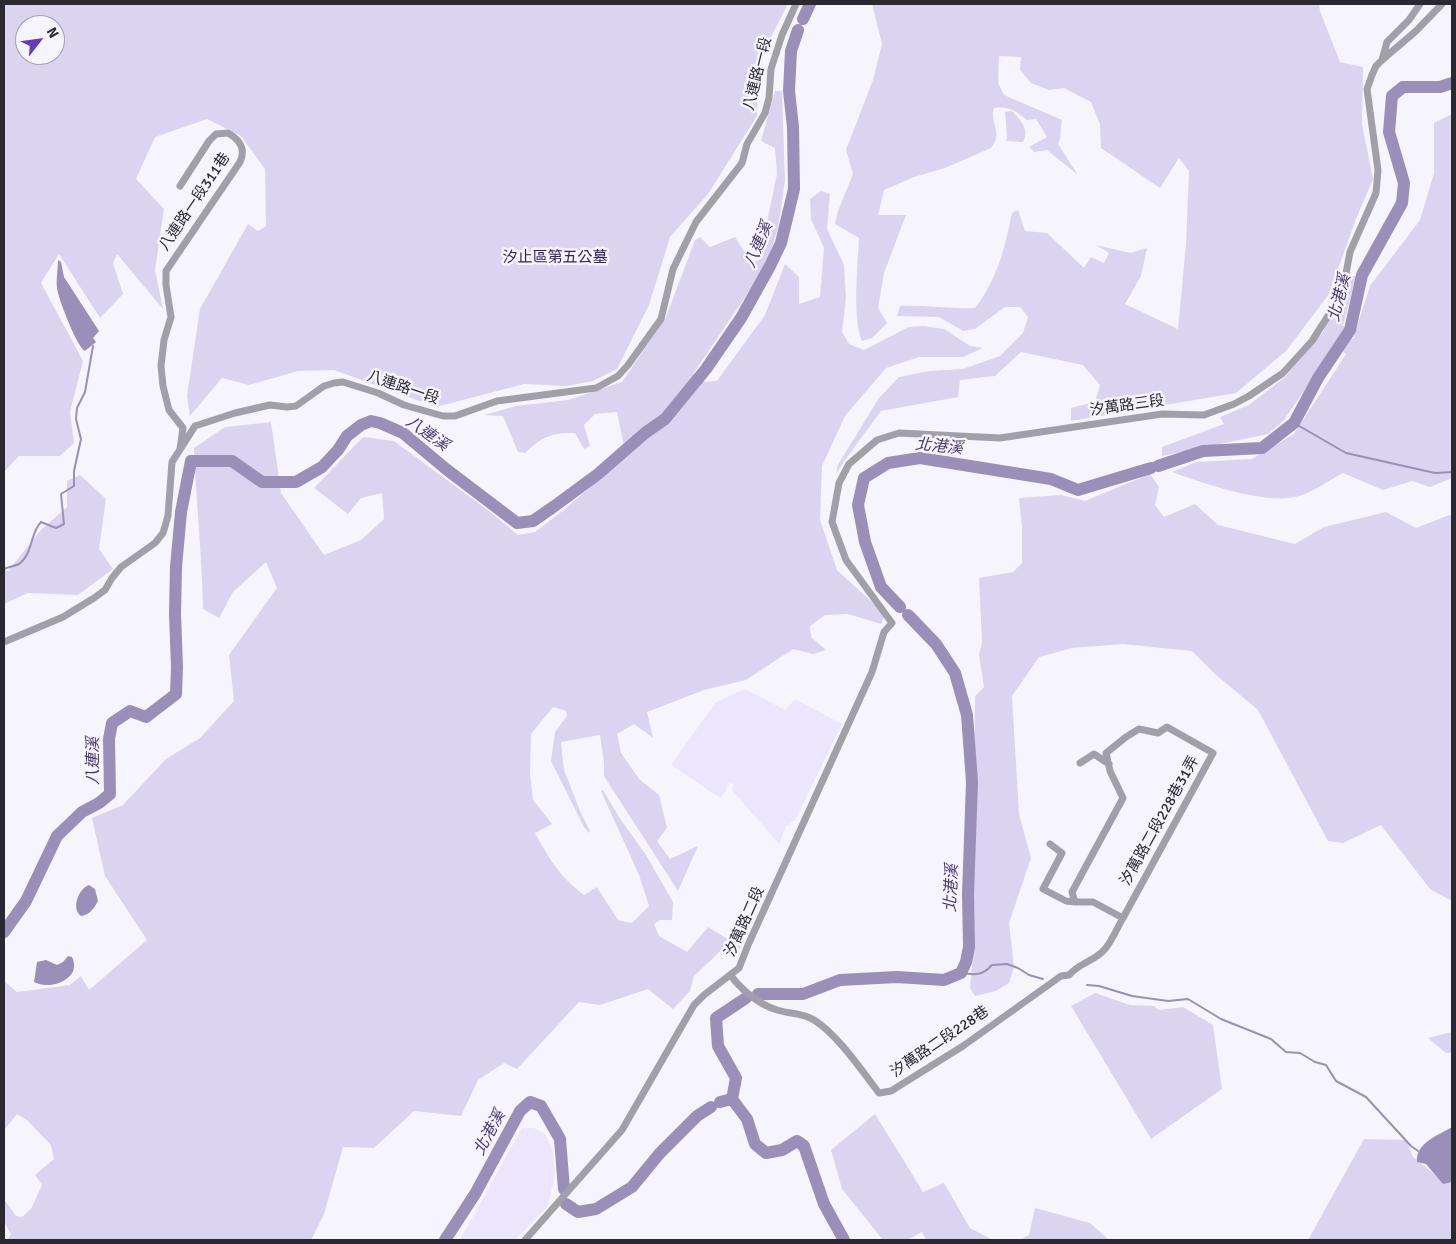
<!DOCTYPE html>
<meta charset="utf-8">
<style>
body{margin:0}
#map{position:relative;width:1456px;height:1244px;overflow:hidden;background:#f6f4fd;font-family:Signika,sans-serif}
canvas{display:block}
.frame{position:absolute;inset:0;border:5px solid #2a2830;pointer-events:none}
.north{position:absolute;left:15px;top:15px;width:50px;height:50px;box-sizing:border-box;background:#f6f4fd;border:1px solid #a4a2ab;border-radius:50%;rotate:60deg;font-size:14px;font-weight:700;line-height:20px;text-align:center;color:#2a2830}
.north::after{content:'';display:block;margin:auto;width:18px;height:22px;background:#683eb6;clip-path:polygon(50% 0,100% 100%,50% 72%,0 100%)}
</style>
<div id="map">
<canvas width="1456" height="1244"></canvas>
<div class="frame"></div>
<div class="north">N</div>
</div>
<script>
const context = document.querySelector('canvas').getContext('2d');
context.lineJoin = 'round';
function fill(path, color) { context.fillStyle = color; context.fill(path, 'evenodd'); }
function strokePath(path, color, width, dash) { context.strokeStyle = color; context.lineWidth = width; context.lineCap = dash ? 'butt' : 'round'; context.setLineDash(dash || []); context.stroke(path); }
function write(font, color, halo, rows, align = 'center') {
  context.font = font + ' Signika,"Noto Sans TC",sans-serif'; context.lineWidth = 5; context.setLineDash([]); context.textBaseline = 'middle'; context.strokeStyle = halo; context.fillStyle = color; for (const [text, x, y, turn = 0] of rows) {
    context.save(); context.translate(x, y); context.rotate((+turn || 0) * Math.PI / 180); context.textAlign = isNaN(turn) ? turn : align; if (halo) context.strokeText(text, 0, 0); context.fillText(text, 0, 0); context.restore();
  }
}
fill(new Path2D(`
 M 745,689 L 785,710 L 795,699 L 842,724 L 795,820 L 786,826 L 779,844 L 732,790 L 734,784 L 729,783 L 725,792 L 720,798 L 671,765 L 716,702 Z
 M 522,1128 L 534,1128 L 545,1134 L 553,1152 L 555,1176 L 547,1207 L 515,1240 L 460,1240 Z`), '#ebe6fe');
fill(new Path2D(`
 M 4,4 L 788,4 L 759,60 L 757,116 L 708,194 L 670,237 L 649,305 L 617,369 L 593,381 L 567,386 L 524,384 L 436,407 L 334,370 L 298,371 L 249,385 L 222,378 L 190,416 L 187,396 L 200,309 L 248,224 L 258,231 L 266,226 L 265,169 L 241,136 L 207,119 L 155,137 L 136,179 L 164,209 L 155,270 L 163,309 L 117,254 L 113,263 L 123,294 L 100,318 L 59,254 L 41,283 L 83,361 L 70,412 L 74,443 L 60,456 L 19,456 L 4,472 ZM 25,25 L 55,25 L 55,55 L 25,55 Z
 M 872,4 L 1319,4 L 1320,11 L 1340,62 L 1363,67 L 1362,124 L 1373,179 L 1356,219 L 1329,294 L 1286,351 L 1236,393 L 1071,421 L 1071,408 L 1095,402 L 1100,385 L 1083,365 L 1021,352 L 995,376 L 960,380 L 958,397 L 881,411 L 845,460 L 836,474 L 838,465 L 842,458 L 879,398 L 899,377 L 929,371 L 963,369 L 1000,356 L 1023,333 L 1028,317 L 1020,307 L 1005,307 L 975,329 L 963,331 L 939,317 L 897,316 L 900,306 C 925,305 950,309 975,308 C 997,280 1005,248 1012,213 L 1018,210 L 1025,231 L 1047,233 L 1084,268 L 1091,257 L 1104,263 L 1109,253 L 1096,245 L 1130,253 L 1147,248 L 1141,276 L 1125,304 L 1178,329 L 1186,244 L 1189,171 L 1179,158 L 1160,188 L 1101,148 L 1100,124 L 1091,102 L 1064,88 L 1049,90 L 1031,83 L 1020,70 L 1021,57 L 999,56 L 998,83 L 1004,95 L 1062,120 C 1060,128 1062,137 1058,144 L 1078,175 L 1047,150 L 1034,152 L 1029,147 L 1047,137 L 1036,119 L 1027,120 C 1016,111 1009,106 994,108 C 989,123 1004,132 991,148 L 945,168 L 914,177 L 884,190 L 878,215 L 906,215 L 884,273 L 878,308 L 887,323 L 872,338 L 862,341 C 852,318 858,264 859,238 L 835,224 L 838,211 L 853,174 L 846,150 L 873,80 L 882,44 Z
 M 775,91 L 782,91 L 785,181 L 778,228 L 766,266 L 693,374 L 701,382 L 717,381 L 765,315 L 785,264 L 799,277 L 799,304 L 820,297 L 824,248 L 811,219 L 810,199 L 821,191 L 830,194 L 827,229 L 844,265 L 846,298 L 842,332 L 849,344 L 864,350 L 909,327 L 923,326 L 944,329 L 970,346 L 983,348 L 963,357 L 919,357 L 886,368 L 845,416 L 822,466 L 820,520 L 837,570 L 876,606 L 884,617 L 881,624 L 848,614 L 825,615 L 810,626 L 811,637 L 826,650 L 813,654 L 793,649 L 746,680 L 704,690 L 647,712 L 653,738 L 634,724 L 617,734 L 621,753 L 639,779 L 659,795 L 667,828 L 657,841 L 670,859 L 698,846 L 678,891 L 604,776 L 604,763 L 600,735 L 561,742 L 564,770 L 580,811 L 590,831 L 589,833 L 584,827 L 551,761 L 555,732 L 567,716 L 566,711 L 553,707 L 531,734 L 530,773 L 533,800 L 552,824 L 535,833 C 550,860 559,876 584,895 L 597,887 L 618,920 L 632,923 L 649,906 L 639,875 L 601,791 L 603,790 L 619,817 L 646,855 L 673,902 L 672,920 L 660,920 L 654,924 L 659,936 L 687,952 L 708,927 L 741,947 L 737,953 L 734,947 L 727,945 L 694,976 L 690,991 L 673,1009 L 648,989 L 600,1005 L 579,1002 L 517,1069 L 504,1063 L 478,1080 L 461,1116 L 414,1111 L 374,1148 L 343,1147 L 324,1214 L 311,1240 L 7,1240 L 11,1234 L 4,1222 L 4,1199 L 16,1216 L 22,1217 L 31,1209 L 42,1185 L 35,1175 L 54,1159 L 51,1145 L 27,1120 L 17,1114 L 5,1129 L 4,1128 L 4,981 L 17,992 L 70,985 L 81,976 L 89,990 L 147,940 L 105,876 L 92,818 L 123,805 L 166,759 L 200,738 L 234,701 L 229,655 L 277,588 L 266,562 L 233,592 L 219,618 L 203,609 C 202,555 196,502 194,448 L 225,427 L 271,422 L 281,493 L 324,555 L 361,540 L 384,519 L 382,493 L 361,498 L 348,514 L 314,488 L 363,437 L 394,441 L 489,511 L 518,535 L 535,532 L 565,509 L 626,456 L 617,412 L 595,414 L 584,425 L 590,446 L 584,449 L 575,433 C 552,432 541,437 525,453 L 518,452 L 503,416 L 484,415 L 516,406 L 568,400 L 622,382 L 666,317 L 695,240 L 700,237 L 710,247 L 735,237 L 752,263 L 759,260 L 777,174 L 775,148 L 761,141 Z
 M 1012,111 C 1021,121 1030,129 1023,142 L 1006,141 L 1007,136 L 1005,112 Z
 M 1452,114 L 1452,478 L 1430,487 L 1412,481 L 1383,490 L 1343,473 C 1330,480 1313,492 1299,496 C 1269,506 1202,483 1172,472 L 1196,462 L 1252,459 L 1294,434 L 1346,354 L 1336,344 L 1284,420 L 1268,434 L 1162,456 L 1162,447 L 1224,424 L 1220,417 L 1249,405 L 1285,377 L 1323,332 L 1349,276 L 1356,276 L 1343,325 L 1353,339 L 1370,286 L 1420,220 L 1434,173 L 1434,123 Z
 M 1150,474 L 1159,487 L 1155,505 L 1164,517 L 1195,504 L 1218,525 L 1295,544 L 1324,527 L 1386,512 L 1416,528 L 1452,514 L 1452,901 L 1430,889 L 1381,825 L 1343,843 L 1328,841 L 1258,710 L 1215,674 L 1192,651 L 1123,644 L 1072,648 L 1039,657 L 1012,696 L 1019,814 L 1031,858 L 1009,923 L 1014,967 L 1009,983 L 996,991 L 975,996 L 970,988 L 973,955 L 975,696 L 984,687 L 979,655 L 982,642 L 979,578 L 1013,572 L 1022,563 L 1022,527 L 1019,498 L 1061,495 L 1085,501 Z
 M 80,475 L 106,499 L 99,549 L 113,569 L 78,595 L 28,593 L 4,604 L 4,570 L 8,571 L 41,530 L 67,507 L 67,481 Z
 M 1095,993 L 1130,1005 L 1154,1006 L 1159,1010 L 1183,1007 L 1213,1025 L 1222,1089 L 1151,1139 L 1071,1006 Z
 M 1452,1032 L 1452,1053 L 1446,1053 L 1428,1038 Z
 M 875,1114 L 923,1192 L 944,1183 L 970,1228 L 993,1240 L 926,1240 L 922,1232 L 907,1240 L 883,1240 L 842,1189 L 831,1150 Z
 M 1364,1139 L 1406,1140 L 1413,1157 L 1444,1182 L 1452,1174 L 1452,1240 L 1308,1240 Z
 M 1035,1208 L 1090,1223 L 1109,1240 L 1020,1240 L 1029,1235 Z`), '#dad4f1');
fill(new Path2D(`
 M 58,260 L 61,262 L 64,277 L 99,331 L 93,338 L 96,342 L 85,351 C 77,347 58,298 57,288 C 56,279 58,269 58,260 Z
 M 89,885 L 95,889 L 98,901 C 94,908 90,915 81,916 C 71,909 78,889 89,885 Z
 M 68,956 L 72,957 C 83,979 50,991 34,982 L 37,962 L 46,960 L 57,965 L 63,962 Z
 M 1452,1127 L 1452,1182 L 1443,1184 L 1426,1164 L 1417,1162 C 1415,1143 1439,1135 1452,1127 Z`), '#998fb8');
strokePath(new Path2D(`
 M 1294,423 L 1346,453 L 1435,473 L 1452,472
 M 4,569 C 8,567 15,566 19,564 C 33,554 30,533 41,522 L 56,528 L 64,524 L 61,494 L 74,486 L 74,471 L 81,439 L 76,419 L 77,408 L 85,392 L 93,346
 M 961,973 C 976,975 982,976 992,965 L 1007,964 L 1018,968 L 1029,975 L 1043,979
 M 1087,985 L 1099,986 L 1132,996 L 1168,1001 L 1188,999 L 1221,1019 L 1271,1039 L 1286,1052 L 1300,1053 L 1315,1062 L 1326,1065 L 1336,1081 L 1366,1097 L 1411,1146 L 1418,1151`), '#998fb8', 2);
strokePath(new Path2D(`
 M 803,19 L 810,4
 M 1158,466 L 1203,451 L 1262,448 L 1294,423 L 1318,378 L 1350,330 L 1362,275 L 1402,203 L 1404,183 L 1389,132 L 1392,96 L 1403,87 L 1440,87 L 1452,83
 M 900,607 L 881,587 L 865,542 L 858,505 L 864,478 L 888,463 L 920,458 L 1051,479 L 1078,490 L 1151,468
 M 4,932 L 26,901 L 57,836 L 82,812 L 99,803 L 110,794 L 109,739 L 112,723 L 130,711 L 146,717 L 176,694 L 177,667 L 175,614 L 176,567 L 181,512 L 191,461 L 232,461 L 262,482 L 296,482 L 322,467 L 338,450 L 347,436 L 361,425 L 371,421 L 380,423 L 403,433 L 446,469 L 517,523 L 533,521 L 556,505 L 598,474 L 645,433 L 665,419 L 706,369 L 741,318 L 770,266 L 781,243 L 794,189 L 793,127 L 789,91 L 791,51 L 798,30
 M 758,994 L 803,994 L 840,980 L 897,977 L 944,980 L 961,973 L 966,962 L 969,947 L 968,894 L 972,782 L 967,715 L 955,673 L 936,644 L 908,615
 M 732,1099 L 747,1119 L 755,1144 L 766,1153 L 782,1150 L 797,1141 L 804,1146 L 824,1204 L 844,1240
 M 720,1102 L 732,1099 L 736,1078 L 718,1046 L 716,1018 L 746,998
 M 566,1204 L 578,1212 L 596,1209 L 632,1187 L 660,1153 L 697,1116 L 711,1107
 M 445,1240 L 475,1194 L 520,1111 L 530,1102 L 541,1106 L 560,1139 L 564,1189`), '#998fb8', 12);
strokePath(new Path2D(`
 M 1382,60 L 1387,42 L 1409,20 L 1420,4
 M 180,449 L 183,428 L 169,410 L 163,386 L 161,366 L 164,340 L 171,317 L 166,285 L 166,271 L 240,162 C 246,149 240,140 228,133 L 216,134 L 209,141 L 180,186
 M 4,642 L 63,617 L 94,598 L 105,590 L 112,578 L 121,567 L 155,543 L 163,533 L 168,516 L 172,462 L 195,426 L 235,413 L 270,405 L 287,407 L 296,406 L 324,386 L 334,383 L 343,382 L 378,393 L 404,405 L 443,416 L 455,416 L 497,401 L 596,388 L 618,376 L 628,365 L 661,319 L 673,269 L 696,222 L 742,163 L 747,144 L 765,113 L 769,98 L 771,69 L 782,35 L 796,4
 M 1080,763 L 1094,754 L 1109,764
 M 1050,844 L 1062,853 L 1043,889 L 1066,901 L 1075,902
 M 731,976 C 743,991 758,1004 777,1010 C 790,1014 803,1013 814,1020 C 838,1035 862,1071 879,1093 L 891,1091 L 963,1046 L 1061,976 L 1069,975 C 1079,963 1095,961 1105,949 C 1112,941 1117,928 1123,918 L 1093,902 L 1075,902 L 1072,892 L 1123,798 L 1110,771 L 1106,753 L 1126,737 L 1139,729 L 1158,733 L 1167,727 L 1213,753 L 1123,918
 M 525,1240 L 622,1130 L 694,1005 L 704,995 L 739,968 L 748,945 L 872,672 L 884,632 L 892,623 L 846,560 L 832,522 L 839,483 L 849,464 L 877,440 L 899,433 L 1000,438 L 1162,414 L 1204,415 L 1234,404 L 1249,396 L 1283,373 L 1312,341 L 1333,308 L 1344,284 L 1350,252 L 1376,193 L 1378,170 L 1367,89 L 1372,75 L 1376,66 L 1382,60 L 1416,31 L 1442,4`), '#a1a0a9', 7);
write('15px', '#2a2830', '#f6f4fd', [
 ["八連路一段",758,74,-76],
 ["八連路一段311巷",195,202,-56],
 ["八連路一段",403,388,19],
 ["汐萬路三段",1127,406,-8],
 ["汐萬路二段228巷31弄",1160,821,-61],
 ["汐萬路二段",745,922,-66],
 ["汐萬路二段228巷",940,1042,-34]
]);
write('15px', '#322256', '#f6f4fd', [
 ["汐止區第五公墓",555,258]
]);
write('italic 16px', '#49396f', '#f6f4fd', [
 ["八連溪",759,245,-67],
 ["北港溪",1340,298,-76],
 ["八連溪",427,434,35],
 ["北港溪",939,447,5],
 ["八連溪",94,761,-90],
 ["北港溪",952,888,-88],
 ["北港溪",490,1133,-62]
]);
</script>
